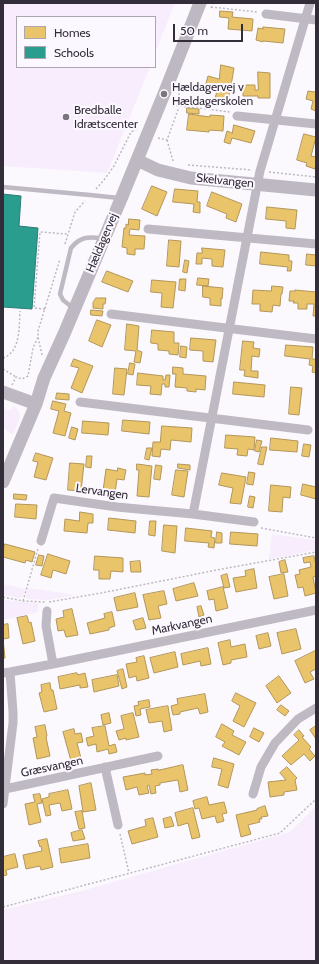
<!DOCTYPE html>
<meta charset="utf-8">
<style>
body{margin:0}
#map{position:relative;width:319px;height:964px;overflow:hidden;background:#fcf9fe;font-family:Cabin,sans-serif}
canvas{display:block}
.frame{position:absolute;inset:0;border:4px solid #332c39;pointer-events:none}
.legend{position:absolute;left:16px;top:16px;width:140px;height:52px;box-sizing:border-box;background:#fcf8ff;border:1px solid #aca6b0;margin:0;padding:5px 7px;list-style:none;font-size:12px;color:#332c39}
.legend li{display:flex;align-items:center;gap:8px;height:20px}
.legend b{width:20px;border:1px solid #aca6b0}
.scale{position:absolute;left:173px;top:24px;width:70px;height:18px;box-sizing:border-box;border:2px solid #332c39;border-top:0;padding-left:5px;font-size:12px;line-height:14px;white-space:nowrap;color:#332c39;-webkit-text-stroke:3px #fcf8ff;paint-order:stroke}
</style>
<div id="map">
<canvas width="319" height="964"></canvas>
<div class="frame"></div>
<ul class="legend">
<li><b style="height:11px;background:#e9c46a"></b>Homes</li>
<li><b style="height:11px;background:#2a9d8f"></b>Schools</li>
</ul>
<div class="scale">50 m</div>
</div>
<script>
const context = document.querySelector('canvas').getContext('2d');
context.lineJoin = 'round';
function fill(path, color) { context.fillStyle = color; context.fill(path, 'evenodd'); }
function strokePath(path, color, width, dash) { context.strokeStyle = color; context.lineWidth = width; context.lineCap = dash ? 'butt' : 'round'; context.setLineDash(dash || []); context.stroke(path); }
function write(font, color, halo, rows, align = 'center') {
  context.font = font + ' Cabin,sans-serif'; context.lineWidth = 4; context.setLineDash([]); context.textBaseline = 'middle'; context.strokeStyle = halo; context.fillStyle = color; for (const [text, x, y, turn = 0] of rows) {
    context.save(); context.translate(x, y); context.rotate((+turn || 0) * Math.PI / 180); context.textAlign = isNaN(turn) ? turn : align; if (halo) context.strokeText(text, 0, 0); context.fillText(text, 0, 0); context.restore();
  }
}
fill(new Path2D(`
 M 3,3 L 175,3 L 155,53 L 155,17 L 17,17 L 17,67 L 150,67 L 107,173 L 3,166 Z
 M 3,403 L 5,409 L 8,410 L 11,410 L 14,406 C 18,410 20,412 20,418 L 13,435 L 8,432 L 3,427 Z
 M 272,534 L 316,540 L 316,550 L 269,559 Z
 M 3,584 L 25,589 L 23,596 L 19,598 L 3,595 Z
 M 28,588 L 76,595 L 48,600 L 28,599 L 27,598 L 26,596 Z
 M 3,599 L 11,601 L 36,603 L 38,604 L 38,612 L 3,620 Z
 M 316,806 L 316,961 L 3,961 L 3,910 L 85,890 L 290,832 Z`), '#f7edfd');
const homes = new Path2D(`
 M 220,11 L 233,12 L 232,17 L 253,19 L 252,31 L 228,29 L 229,18 L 220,17 Z
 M 263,27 L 285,29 L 283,43 L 263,41 L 263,42 L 256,40 L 258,28 L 263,29 Z
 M 221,65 L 234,68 L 231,86 L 232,86 L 231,90 L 230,90 L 227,106 L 214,104 L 217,90 L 205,87 L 208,76 L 219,79 Z
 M 258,72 L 270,73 L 270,98 L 258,98 L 258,96 L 243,96 L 243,85 L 255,85 L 255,90 L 258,90 Z
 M 316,87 L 316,111 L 311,109 L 313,101 L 306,99 L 308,91 L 315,92 Z
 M 187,108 L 199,109 L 199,114 L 187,113 Z
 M 189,114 L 210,117 L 210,115 L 224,116 L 223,131 L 209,130 L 209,132 L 187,130 Z
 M 234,125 L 255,131 L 251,143 L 232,138 L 230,144 L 224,142 L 227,131 L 232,133 Z
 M 304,134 L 316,137 L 311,156 L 316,157 L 316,165 L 315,169 L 306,166 L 307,163 L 297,160 Z
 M 152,186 L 167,192 L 157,216 L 142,209 Z
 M 175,189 L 198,191 L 197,202 L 200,202 L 200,213 L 193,212 L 194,204 L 173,202 Z
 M 212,192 L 242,204 L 236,222 L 226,218 L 227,214 L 207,206 Z
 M 267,207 L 297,210 L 295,229 L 286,228 L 286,221 L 266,219 Z
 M 129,219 L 140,220 L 139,230 L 130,229 L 129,235 L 145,236 L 144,249 L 135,249 L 135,255 L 127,254 L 127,248 L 122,247 L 124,228 L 126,228 L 126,224 L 128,225 Z
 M 169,240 L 181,241 L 179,267 L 167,266 Z
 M 202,248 L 225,250 L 223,267 L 212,266 L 212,259 L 202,258 L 202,264 L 196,264 L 197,253 L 202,253 Z
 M 261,252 L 289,255 L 289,261 L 292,261 L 291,271 L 287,271 L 288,267 L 260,264 Z
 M 307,254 L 316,255 L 316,266 L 306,265 Z
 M 185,260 L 189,261 L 187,273 L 183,272 Z
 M 107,271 L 133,281 L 128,292 L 102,282 Z
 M 198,278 L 209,279 L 208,286 L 197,285 Z
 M 180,279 L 186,279 L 185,291 L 179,290 Z
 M 152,280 L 176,282 L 173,308 L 161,307 L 162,293 L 151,292 Z
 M 203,286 L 223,288 L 222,299 L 221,298 L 221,306 L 210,305 L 210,298 L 203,297 Z
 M 272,286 L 283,287 L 282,294 L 281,294 L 280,306 L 273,305 L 272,312 L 260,311 L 260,304 L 252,304 L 253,290 L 271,291 Z
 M 295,290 L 316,292 L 316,316 L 313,316 L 314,304 L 307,304 L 307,309 L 298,309 L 298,303 L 293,303 L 294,301 L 289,301 L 290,291 L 295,291 Z
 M 96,298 L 106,298 L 105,304 L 103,304 L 103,309 L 93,308 L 93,303 Z
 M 91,310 L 103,311 L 102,316 L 91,315 Z
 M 97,320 L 111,325 L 102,347 L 89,341 Z
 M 127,324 L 139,326 L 137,350 L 142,352 L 140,363 L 134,362 L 136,351 L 125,350 Z
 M 152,330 L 174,332 L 174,343 L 179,343 L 178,355 L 169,354 L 169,351 L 158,350 L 158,344 L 151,343 Z
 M 191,338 L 216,340 L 213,362 L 203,361 L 203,351 L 190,350 Z
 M 243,341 L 254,342 L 253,348 L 260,349 L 259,357 L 252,356 L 251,371 L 258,371 L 258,378 L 244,376 L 245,370 L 240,370 Z
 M 286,345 L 313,347 L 312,359 L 316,359 L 316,373 L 312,372 L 313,366 L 309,365 L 310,359 L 285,356 Z
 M 181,346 L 187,347 L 186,358 L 180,357 Z
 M 74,359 L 93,366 L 82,393 L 71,388 L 79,368 L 71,366 Z
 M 130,363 L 135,364 L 133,375 L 128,374 Z
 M 173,367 L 183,368 L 183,374 L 206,376 L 205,390 L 196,389 L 196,392 L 187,391 L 187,388 L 175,387 L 176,374 L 173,374 Z
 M 115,368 L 127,369 L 124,395 L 113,394 Z
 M 138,373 L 163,376 L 163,380 L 165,380 L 166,375 L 170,375 L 169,387 L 165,387 L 165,384 L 162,384 L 161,395 L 150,394 L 151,386 L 137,385 Z
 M 234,382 L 265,385 L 264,397 L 233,394 Z
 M 291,387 L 302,388 L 299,415 L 289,414 Z
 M 57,393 L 69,394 L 69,400 L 56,399 Z
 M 53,401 L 66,404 L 64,411 L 71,413 L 65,436 L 53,433 L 59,411 L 51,409 Z
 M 123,420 L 150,422 L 149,434 L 122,431 Z
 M 83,421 L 109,423 L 108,435 L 82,433 Z
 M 162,426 L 192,428 L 191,442 L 171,440 L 170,450 L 161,449 L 160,457 L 152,456 L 153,442 L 160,442 Z
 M 72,427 L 78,429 L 75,440 L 69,438 Z
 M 226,435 L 255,437 L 254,450 L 248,449 L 247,456 L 237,455 L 238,449 L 225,448 Z
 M 271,438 L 298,441 L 297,452 L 270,450 Z
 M 257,440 L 262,441 L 259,452 L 255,451 Z
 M 304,444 L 311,445 L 309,457 L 302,456 Z
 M 262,447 L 267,447 L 263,465 L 258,464 Z
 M 147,448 L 152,448 L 149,460 L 145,459 Z
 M 36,453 L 53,458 L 46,480 L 34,477 L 38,462 L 33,461 Z
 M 87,456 L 92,456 L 91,468 L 86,467 Z
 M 70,463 L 84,464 L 81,491 L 68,490 Z
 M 137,464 L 152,466 L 149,497 L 137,496 L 139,470 L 137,470 Z
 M 178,464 L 190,465 L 190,470 L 178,468 Z
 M 156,465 L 162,466 L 160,480 L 154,479 Z
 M 118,468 L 126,470 L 124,480 L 117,479 L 115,493 L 103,491 L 106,469 L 117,471 Z
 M 176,470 L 188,471 L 184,497 L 172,495 Z
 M 249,472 L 255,473 L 253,485 L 247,484 Z
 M 222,473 L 246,477 L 241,504 L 230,503 L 233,488 L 219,485 Z
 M 303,484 L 316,487 L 316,499 L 301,495 Z
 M 271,485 L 291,487 L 290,498 L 283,497 L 282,512 L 269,511 Z
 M 14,494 L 27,495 L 26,500 L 14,499 Z
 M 250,496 L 255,497 L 253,508 L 248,507 Z
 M 16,504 L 37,505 L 36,519 L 15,517 Z
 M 80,512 L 93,514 L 93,523 L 88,523 L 87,533 L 64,531 L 65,519 L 79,521 Z
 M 109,518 L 136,521 L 135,533 L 108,530 Z
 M 150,521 L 156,521 L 155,536 L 149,535 Z
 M 164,525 L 177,526 L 175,553 L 162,551 Z
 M 186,528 L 212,531 L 211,537 L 215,538 L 214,548 L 208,547 L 209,543 L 185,541 Z
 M 217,532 L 222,533 L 222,543 L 216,543 Z
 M 231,532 L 258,534 L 257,546 L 230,544 Z
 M 5,544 L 35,552 L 32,562 L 26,560 L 25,563 L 3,557 L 3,552 Z
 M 48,554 L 70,561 L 66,574 L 53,570 L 51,578 L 41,575 Z
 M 39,555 L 44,556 L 42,566 L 36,565 Z
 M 95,556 L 123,558 L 123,572 L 111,571 L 110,579 L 99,579 L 99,570 L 94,570 Z
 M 314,556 L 316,565 L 316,576 L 313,577 L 316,593 L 305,596 L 303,587 L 298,588 L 295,575 L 300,574 L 299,570 L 311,567 L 310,562 L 304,563 L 303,558 Z
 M 285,560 L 288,572 L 281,573 L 279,562 Z
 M 140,561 L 141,572 L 131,572 L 130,562 Z
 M 254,569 L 257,588 L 236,592 L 233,578 L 246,576 L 245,571 Z
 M 227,574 L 230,587 L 224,588 L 221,576 Z
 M 284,574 L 288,596 L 274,599 L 269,577 Z
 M 194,583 L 198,596 L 176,601 L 173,589 Z
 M 223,587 L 228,608 L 216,611 L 214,599 L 209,600 L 207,591 Z
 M 164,591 L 167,604 L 158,606 L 161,618 L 149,620 L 143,595 Z
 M 135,593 L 138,607 L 117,611 L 114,598 Z
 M 201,606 L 204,615 L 199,617 L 197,607 Z
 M 72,609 L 78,635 L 66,637 L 64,630 L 58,631 L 56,619 L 64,617 L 63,611 Z
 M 112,612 L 115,626 L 109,628 L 109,630 L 90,634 L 87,623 L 105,618 L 104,614 Z
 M 27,616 L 29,623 L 31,622 L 35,641 L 23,644 L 17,618 Z
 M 143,618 L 146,628 L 136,630 L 133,621 Z
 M 8,624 L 9,638 L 3,639 L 5,658 L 3,658 L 3,625 Z
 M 296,629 L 301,649 L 282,654 L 277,633 Z
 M 268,633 L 271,646 L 259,649 L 256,636 Z
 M 230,640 L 231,647 L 245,644 L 247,657 L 231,660 L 231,663 L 223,665 L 218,643 Z
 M 208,648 L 211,664 L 201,666 L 200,661 L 183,665 L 181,654 Z
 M 315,651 L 316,653 L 316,669 L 310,672 L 314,679 L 305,683 L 295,661 Z
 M 175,652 L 178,667 L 154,673 L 150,658 Z
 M 144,656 L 149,678 L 137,681 L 136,676 L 129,678 L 126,664 L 137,662 L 136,658 Z
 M 123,669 L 127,687 L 122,689 L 117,671 Z
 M 77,673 L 78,675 L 85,673 L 88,687 L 80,688 L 80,685 L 60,689 L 58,677 Z
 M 117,675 L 119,686 L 94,692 L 92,680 Z
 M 279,676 L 291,693 L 277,703 L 266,686 Z
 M 50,683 L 51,690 L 53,690 L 57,709 L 44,712 L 39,693 L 42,692 L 41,685 Z
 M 236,693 L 256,703 L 244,727 L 233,721 L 240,706 L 232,701 Z
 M 205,694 L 208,712 L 200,714 L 198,708 L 180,712 L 180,714 L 173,715 L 171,706 L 178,704 L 177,699 Z
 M 149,700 L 150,707 L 140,709 L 141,715 L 136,716 L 134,706 L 139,705 L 138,702 Z
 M 281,705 L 289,711 L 285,716 L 277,710 Z
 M 168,706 L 172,730 L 164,732 L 162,721 L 149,723 L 146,710 Z
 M 109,713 L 111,723 L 103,725 L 101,715 Z
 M 133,713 L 139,737 L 126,740 L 126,738 L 119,740 L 116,731 L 124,729 L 121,716 Z
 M 222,724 L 234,731 L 232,735 L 246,742 L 239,755 L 222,746 L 225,742 L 216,737 Z
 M 45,725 L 47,736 L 46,737 L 50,756 L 37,759 L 33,738 L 37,737 L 35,727 Z
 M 105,726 L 109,746 L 115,744 L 117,752 L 109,754 L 108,749 L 97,752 L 96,744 L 88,746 L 86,738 L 94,736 L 92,728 Z
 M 316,726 L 316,739 L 310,730 Z
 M 254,728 L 264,733 L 259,742 L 250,737 Z
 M 74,729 L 75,734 L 81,733 L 83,742 L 77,743 L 81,758 L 71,761 L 63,732 Z
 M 299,730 L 304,736 L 302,737 L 311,747 L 309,749 L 315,756 L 310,761 L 304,754 L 291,765 L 282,756 L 299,740 L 294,735 Z
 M 214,758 L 234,764 L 228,788 L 218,785 L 222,769 L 212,767 Z
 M 183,765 L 188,790 L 180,792 L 178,780 L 160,783 L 160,785 L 155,786 L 156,793 L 151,794 L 149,785 L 147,786 L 149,793 L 139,795 L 137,787 L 126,790 L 123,777 L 145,773 L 145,775 L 152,774 L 151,770 L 158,769 L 158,770 Z
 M 287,767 L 297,778 L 295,780 L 297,790 L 284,792 L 284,795 L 270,797 L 268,782 L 286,780 L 280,773 Z
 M 91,783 L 96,810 L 83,812 L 79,786 Z
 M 68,790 L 72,809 L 62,811 L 60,803 L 49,805 L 51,815 L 46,816 L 42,799 L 49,797 L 49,794 Z
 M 40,794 L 42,803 L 37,804 L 41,822 L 29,825 L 25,804 L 35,802 L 33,795 Z
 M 207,797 L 209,805 L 224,802 L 227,813 L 222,814 L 224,821 L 217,823 L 215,816 L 202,819 L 199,808 L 195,809 L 193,801 Z
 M 265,806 L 268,816 L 261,817 L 262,819 L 259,819 L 260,822 L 248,825 L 251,834 L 241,837 L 236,815 L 257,810 L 257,809 Z
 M 193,808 L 200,837 L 192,839 L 188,823 L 178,826 L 175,813 Z
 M 82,811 L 85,828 L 79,829 L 75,812 Z
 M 171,817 L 174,826 L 165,828 L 163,819 Z
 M 153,818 L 158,837 L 132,844 L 128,831 L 146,826 L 145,820 Z
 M 82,830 L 85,839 L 73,841 L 71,833 Z
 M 47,839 L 53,867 L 41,870 L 40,866 L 26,869 L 23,855 L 42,851 L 41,846 L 40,847 L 38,841 Z
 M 88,844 L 90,858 L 61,863 L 59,849 Z
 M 15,854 L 18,867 L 6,870 L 7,875 L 3,876 L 3,857 Z`);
fill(homes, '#e9c46a');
strokePath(homes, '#b2965b', 1);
const schools = new Path2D(`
 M 3,194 L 21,196 L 19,226 L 38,228 L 32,309 L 3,307 Z`);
fill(schools, '#2a9d8f');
strokePath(schools, '#2d7b75', 1);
strokePath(new Path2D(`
 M 211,7 L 257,12
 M 211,8 L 213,3
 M 172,105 L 230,112
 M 158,138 L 167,140 L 179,107 L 179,87
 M 167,140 L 173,161
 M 188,165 L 252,170
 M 269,172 L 316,177
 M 96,189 L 104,180 L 114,166 L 131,132 L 137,129
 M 65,244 L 75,212 L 85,201
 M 45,309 L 34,308 L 40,232 L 67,234
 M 42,355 L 38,337 L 38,331 L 60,259
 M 3,358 C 21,352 19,326 20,311
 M 3,369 L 16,377
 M 12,385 L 16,377 L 22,379 L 28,376 L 33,348 L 38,337
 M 261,528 L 316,538
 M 3,597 L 23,601 L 45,602
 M 23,601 L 38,549
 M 49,602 L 101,593 L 222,569 L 316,552
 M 120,834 L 129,873
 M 3,907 L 280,833 L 316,799`), '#bdb9c1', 1.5, [2, 2]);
strokePath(new Path2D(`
 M 3,187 L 90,195 L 119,198
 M 73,308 L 63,300 L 60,294 L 71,248 C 81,236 88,237 102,238`), '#bfb9c3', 4.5);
strokePath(new Path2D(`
 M 266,14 L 316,20
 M 237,116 L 316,124
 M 148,229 L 316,244
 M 111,314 L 316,339
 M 80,402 L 308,430
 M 193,514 L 260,171 L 310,3
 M 41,541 L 54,498 L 117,507 L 149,510 L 193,514 L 254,522
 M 47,611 L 46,626 L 53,664
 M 3,673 L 10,672 L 53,664 L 316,610
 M 105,767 L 118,825
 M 5,789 L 158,756
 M 253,794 L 261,767 L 275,743 L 298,719 L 316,708
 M 3,804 L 13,723 L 13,712 L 10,672`), '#bfb9c3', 9);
strokePath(new Path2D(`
 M 137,160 L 158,170 L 191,178 L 316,190
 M 3,392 L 36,404
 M 3,482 L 36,404 L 44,378 L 64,334 L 121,199 L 164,94 L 200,3`), '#beb8c2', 13);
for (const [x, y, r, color] of [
 [164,94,4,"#79747e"],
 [66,117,4,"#79747e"]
]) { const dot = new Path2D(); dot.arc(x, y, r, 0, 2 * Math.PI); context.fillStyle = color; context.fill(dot); strokePath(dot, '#fcf8ff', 1.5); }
write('12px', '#332c39', '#fcf8ff', [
 ["Hældagervej v",172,87],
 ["Hældagerskolen",172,101],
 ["Bredballe",74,110],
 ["Idrætscenter",74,124]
], 'left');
write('12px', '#332c39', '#fcf8ff', [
 ["Skelvangen",225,181,6],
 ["Hældagervej",102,243,-67],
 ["Lervangen",102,492,8],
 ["Markvangen",182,625,-12],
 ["Græsvangen",52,767,-12]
]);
</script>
